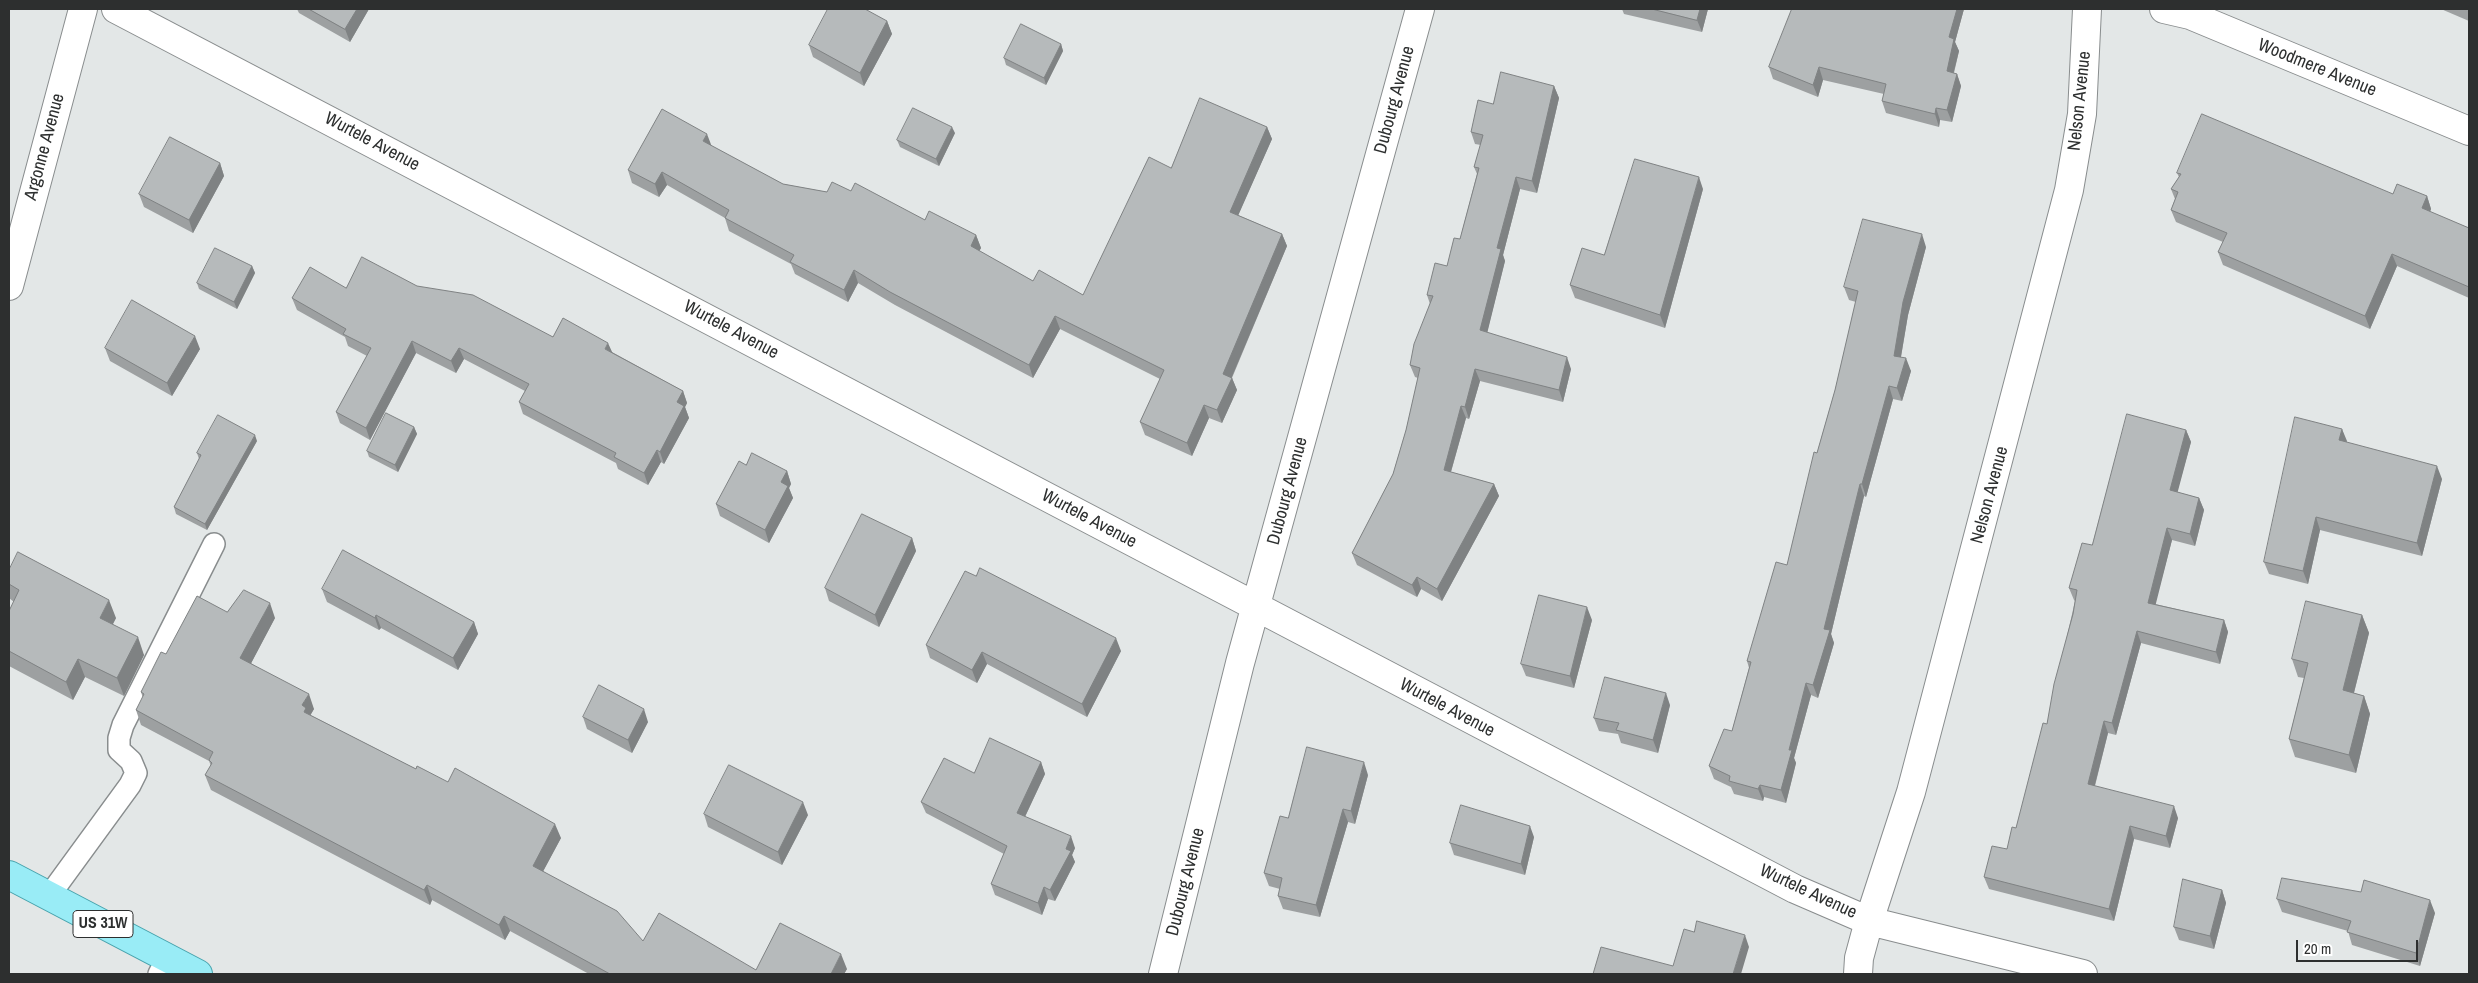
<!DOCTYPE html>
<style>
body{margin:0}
#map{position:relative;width:2478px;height:983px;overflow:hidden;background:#e3e7e7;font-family:"Archivo Narrow",sans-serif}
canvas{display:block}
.frame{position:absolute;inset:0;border:10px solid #2d2f2f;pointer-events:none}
.scale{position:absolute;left:2296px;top:940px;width:122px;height:22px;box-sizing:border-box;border:2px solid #2d2f2f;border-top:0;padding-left:6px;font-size:15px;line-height:18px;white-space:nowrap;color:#2d2f2f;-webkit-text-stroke:4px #fff;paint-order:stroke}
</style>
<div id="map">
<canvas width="2478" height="983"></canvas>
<div class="frame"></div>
<div class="scale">20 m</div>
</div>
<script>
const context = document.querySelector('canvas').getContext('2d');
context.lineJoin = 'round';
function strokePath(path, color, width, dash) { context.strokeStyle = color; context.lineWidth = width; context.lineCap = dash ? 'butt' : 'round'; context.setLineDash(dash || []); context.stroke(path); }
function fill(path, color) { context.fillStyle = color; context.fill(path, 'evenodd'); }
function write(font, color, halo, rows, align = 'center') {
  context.font = font + ' "Archivo Narrow",sans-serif'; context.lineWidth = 5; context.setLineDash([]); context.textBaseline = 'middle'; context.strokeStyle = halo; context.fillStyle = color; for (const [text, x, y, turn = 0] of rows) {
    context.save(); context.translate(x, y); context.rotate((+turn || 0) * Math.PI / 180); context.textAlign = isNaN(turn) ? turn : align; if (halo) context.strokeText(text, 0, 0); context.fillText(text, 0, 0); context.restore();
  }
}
const service = new Path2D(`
 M 49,896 L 130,785 L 136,773 L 131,761 L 119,750 L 119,738 L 123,725 L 214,544
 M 159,974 L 167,958`);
const minor = new Path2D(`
 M 116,9 L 1795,889 L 1869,921 L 2083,974
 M 2164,9 L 2190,15 L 2469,131
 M 9,286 L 83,9
 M 1163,974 L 1240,663 L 1420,9
 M 1858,974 L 1859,958 L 1869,921 L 1911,792 L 2069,190 L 2082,114 L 2087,9`);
const primary = new Path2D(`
 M 9,875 L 198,974`);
strokePath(service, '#898d8e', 24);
strokePath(minor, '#898d8e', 30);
strokePath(primary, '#47a2ac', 30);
strokePath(service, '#fff', 21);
strokePath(minor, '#fff', 28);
strokePath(primary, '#99ecf6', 28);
fill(new Path2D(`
 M 297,9 L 369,9 L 350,42 L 299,13 Z
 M 1622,9 L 1708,9 L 1702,32 L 1624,14 Z
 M 1792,9 L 1964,9 L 1955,42 L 1959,51 L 1954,73 L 1957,74 L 1961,86 L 1952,122 L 1940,120 L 1939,127 L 1886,113 L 1882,101 L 1884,94 L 1823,80 L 1818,97 L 1773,79 L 1769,67 Z
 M 2441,9 L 2469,9 L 2469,21 Z
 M 887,21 L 892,34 L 864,86 L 813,57 L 809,45 Z
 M 1061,44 L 1063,51 L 1046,85 L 1006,65 L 1004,58 Z
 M 1554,86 L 1559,98 L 1537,193 L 1520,189 L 1503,255 L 1505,261 L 1487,332 L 1571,369 L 1563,402 L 1480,381 L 1469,419 L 1466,418 L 1451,472 L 1494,484 L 1499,496 L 1442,601 L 1421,589 L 1417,597 L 1357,565 L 1352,553 L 1393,474 L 1406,430 L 1418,378 L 1415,377 L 1410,365 L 1430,304 L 1427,295 L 1447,266 L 1460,239 L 1477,174 L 1474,167 L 1481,145 L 1475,144 L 1471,132 L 1493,104 Z
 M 1267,127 L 1272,139 L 1238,215 L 1282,234 L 1287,246 L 1232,378 L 1237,390 L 1222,423 L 1209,418 L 1192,456 L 1145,435 L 1140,422 L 1160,379 L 1060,329 L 1033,378 L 895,305 L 858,283 L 848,302 L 795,274 L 791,264 L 729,231 L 725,218 L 667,185 L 659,197 L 632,183 L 628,170 L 711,146 L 783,184 L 827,192 L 851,191 L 925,220 L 976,235 L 981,248 L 979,251 L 1033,281 L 1083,295 L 1171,168 Z
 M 955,133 L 939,166 L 900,147 L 897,140 Z
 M 220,163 L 224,176 L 193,233 L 144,207 L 139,194 Z
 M 2177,173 L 2393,194 L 2427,196 L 2431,209 L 2430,212 L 2469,228 L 2469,298 L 2397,266 L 2370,329 L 2223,265 L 2218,252 L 2223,242 L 2176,222 L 2171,210 L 2175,199 L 2171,189 L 2179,177 Z
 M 1703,189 L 1665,328 L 1575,298 L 1570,285 L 1604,255 Z
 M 1926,247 L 1908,315 L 1901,357 L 1911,371 L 1902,401 L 1893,399 L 1866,497 L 1864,496 L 1831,634 L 1834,643 L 1818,698 L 1811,695 L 1794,758 L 1796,763 L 1786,803 L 1764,797 L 1763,801 L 1734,794 L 1731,787 L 1714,779 L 1709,766 L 1732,731 L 1749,668 L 1747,661 L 1787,565 L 1817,453 L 1835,390 L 1856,302 L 1849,300 L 1844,287 Z
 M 252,266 L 255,273 L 237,309 L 199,289 L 197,283 Z
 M 417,286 L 553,337 L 612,352 L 683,391 L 687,403 L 685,407 L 689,418 L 664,464 L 661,462 L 648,485 L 618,469 L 616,463 L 523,414 L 519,402 L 525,391 L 464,359 L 456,373 L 416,353 L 370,440 L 340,423 L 336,412 L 367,356 L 348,346 L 345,337 L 297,310 L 292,298 L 346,288 Z
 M 105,348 L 200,349 L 172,396 L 110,361 Z
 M 414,427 L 417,434 L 398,472 L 369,457 L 367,451 Z
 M 2342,429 L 2346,442 L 2442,479 L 2422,556 L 2320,530 L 2308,584 L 2269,574 L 2264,562 Z
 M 2186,430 L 2191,442 L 2177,492 L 2199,498 L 2204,510 L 2195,546 L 2172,540 L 2155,604 L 2224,620 L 2228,632 L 2220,664 L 2141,643 L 2116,735 L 2108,733 L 2095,786 L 2178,818 L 2170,848 L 2134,839 L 2114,921 L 1989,889 L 1984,877 L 2007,849 L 2016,828 L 2047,724 L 2075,601 L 2074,600 L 2069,588 L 2092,545 Z
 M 257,441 L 207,530 L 176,514 L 174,507 L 199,459 L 197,453 Z
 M 746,465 L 787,471 L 791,484 L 789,488 L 793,498 L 769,543 L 720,516 L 716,504 Z
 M 912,538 L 916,551 L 879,627 L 829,601 L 825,588 Z
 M 9,570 L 116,618 L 113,624 L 144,655 L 124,696 L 85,677 L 73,700 L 9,666 L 9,611 L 14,602 L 9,598 Z
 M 322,589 L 474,622 L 478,634 L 458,670 L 381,628 L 379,630 L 327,602 Z
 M 227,612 L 275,618 L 251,663 L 314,709 L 310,715 L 416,769 L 561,838 L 543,871 L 643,941 L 756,970 L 847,969 L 844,974 L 589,974 L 510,931 L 505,940 L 432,900 L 430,905 L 211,790 L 205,775 L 211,766 L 209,761 L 141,725 L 136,710 L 143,698 L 141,692 L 166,654 Z
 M 2362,615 L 2369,633 L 2354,693 L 2364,696 L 2370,714 L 2356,773 L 2295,757 L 2289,739 L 2304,678 L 2298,677 L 2292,659 Z
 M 1592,620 L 1574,688 L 1526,676 L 1521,664 Z
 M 926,645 L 1121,651 L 1087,717 L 987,664 L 977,683 L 930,658 Z
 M 1670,705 L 1658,753 L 1621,743 L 1618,734 L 1599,731 L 1594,718 Z
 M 583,717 L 648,722 L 632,753 L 587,729 Z
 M 1041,762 L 1045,774 L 1025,817 L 1075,848 L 1072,855 L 1075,862 L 1055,901 L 1048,899 L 1042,915 L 995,895 L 991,884 L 1004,854 L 926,813 L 921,802 L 974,773 Z
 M 1368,775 L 1355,824 L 1348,822 L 1320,917 L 1283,909 L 1278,896 L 1280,889 L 1269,886 L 1264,873 L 1288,818 Z
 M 704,814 L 808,815 L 782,865 L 708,827 Z
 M 1534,837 L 1525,875 L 1454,855 L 1450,843 Z
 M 2222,890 L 2226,903 L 2214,949 L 2179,940 L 2174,927 Z
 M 2277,899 L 2435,913 L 2420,966 L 2352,945 L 2348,931 L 2282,912 Z`), '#9da0a1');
fill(new Path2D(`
 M 357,9 L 369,9 L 350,42 L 345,29 Z
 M 1700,9 L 1708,9 L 1702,32 L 1697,20 Z
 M 1957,9 L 1964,9 L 1955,42 L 1959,51 L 1951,83 L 1947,71 L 1949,37 Z
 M 887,21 L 892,34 L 864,86 L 860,73 Z
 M 1061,44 L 1063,51 L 1046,85 L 1044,78 Z
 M 1819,67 L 1823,80 L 1818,97 L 1813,85 Z
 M 1957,74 L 1961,86 L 1952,122 L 1947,110 Z
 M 1554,86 L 1559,98 L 1537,193 L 1532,181 Z
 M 1936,108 L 1940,120 L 1939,127 L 1935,114 Z
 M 952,127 L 955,133 L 939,166 L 936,159 Z
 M 1267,127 L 1272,139 L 1234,225 L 1230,212 Z
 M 707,134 L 712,147 L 703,141 Z
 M 220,163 L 224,176 L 193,233 L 189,220 Z
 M 662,172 L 667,185 L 659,197 L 655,184 Z
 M 1516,177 L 1520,189 L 1503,255 L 1505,261 L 1485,342 L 1480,330 L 1497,248 Z
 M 1699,177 L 1703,189 L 1665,328 L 1660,315 Z
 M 2427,196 L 2431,209 L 2426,221 L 2422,208 Z
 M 1282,234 L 1287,246 L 1228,386 L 1223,374 Z
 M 1922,234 L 1926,247 L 1908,315 L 1899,368 L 1894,356 L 1903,302 Z
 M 976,235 L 981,248 L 975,259 L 971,246 Z
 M 2392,254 L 2397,266 L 2370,329 L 2365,316 Z
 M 252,266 L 255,273 L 237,309 L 234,302 Z
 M 854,270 L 858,283 L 848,302 L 844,290 Z
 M 1055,316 L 1060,329 L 1033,378 L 1029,365 Z
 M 195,336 L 200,349 L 172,396 L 167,383 Z
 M 412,341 L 416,353 L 370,440 L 366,428 Z
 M 608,343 L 613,354 L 605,349 Z
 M 459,348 L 464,359 L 456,373 L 451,361 Z
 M 1567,357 L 1571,369 L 1563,402 L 1559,390 Z
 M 1906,358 L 1911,371 L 1902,401 L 1897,388 Z
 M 1475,369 L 1480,381 L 1469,419 L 1465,407 Z
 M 1232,378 L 1237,390 L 1222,423 L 1217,410 Z
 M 1889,386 L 1893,399 L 1866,497 L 1862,484 Z
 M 683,391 L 687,403 L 685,407 L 689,418 L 664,464 L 660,452 L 677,402 Z
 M 1204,405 L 1209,418 L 1192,456 L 1187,443 Z
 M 1461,406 L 1466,418 L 1448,482 L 1444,470 Z
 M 414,427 L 417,434 L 398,472 L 395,465 Z
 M 2342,429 L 2347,441 L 2344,453 L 2339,440 Z
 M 2186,430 L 2191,442 L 2175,502 L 2170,490 Z
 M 255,435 L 257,441 L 207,530 L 205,524 Z
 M 657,450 L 661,462 L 648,485 L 644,473 Z
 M 2437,466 L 2442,479 L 2422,556 L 2417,543 Z
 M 787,471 L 791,484 L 789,488 L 793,498 L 769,543 L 765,530 L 781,482 Z
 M 1494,484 L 1499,496 L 1442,601 L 1437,589 Z
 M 1860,484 L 1864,496 L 1831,634 L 1834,643 L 1818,698 L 1813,685 L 1824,629 Z
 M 2199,498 L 2204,510 L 2195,546 L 2190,534 Z
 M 2316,517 L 2320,530 L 2308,584 L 2303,571 Z
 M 2167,528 L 2172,540 L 2153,615 L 2148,603 Z
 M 912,538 L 916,551 L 879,627 L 875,615 Z
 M 1417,577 L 1421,589 L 1417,597 L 1412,585 Z
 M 109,600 L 116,618 L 107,635 L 100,618 Z
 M 270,603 L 275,618 L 246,673 L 240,658 Z
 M 1587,607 L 1592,620 L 1574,688 L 1570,676 Z
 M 376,615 L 381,628 L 379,630 L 375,618 Z
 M 2362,615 L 2369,633 L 2350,708 L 2343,690 Z
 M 2224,620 L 2228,632 L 2220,664 L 2216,652 Z
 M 474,622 L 478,634 L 458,670 L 453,658 Z
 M 2137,631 L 2141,643 L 2116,735 L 2112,723 Z
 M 138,637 L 144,655 L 124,696 L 117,678 Z
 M 1116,638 L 1121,651 L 1087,717 L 1082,704 Z
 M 982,652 L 987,664 L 977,683 L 972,670 Z
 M 78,659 L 85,677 L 73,700 L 66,682 Z
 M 1806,683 L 1811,695 L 1794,758 L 1796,763 L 1786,803 L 1781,790 L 1789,750 Z
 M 1666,693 L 1670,705 L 1658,753 L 1653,740 Z
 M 309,694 L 314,709 L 310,716 L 310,726 L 302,705 Z
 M 2364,696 L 2370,714 L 2356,773 L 2349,755 Z
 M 644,709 L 648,722 L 632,753 L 628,740 Z
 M 2104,721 L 2108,733 L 2092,796 L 2088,784 Z
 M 1041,762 L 1045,774 L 1021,825 L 1017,813 Z
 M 1364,762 L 1368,775 L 1355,824 L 1351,811 Z
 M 1760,785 L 1764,797 L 1763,801 L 1758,789 Z
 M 803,802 L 808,815 L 782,865 L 778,852 Z
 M 2174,806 L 2178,818 L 2170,848 L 2166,836 Z
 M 1343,809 L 1348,822 L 1320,917 L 1316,905 Z
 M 555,824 L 561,838 L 538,881 L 533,866 Z
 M 1530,826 L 1534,837 L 1525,875 L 1521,864 Z
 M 2130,826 L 2134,839 L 2114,921 L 2109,909 Z
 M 1071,836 L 1075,848 L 1072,855 L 1075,862 L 1055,901 L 1050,890 Z
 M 427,885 L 432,900 L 430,905 L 424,890 Z
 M 1044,887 L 1048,899 L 1042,915 L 1038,903 Z
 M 2222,890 L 2226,903 L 2214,949 L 2210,936 Z
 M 2430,900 L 2435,913 L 2420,966 L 2416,953 Z
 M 504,916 L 510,931 L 505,940 L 499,925 Z
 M 1745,935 L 1749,947 L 1741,974 L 1733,974 Z
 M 841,954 L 847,969 L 844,974 L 831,974 Z`), '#7f8283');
const building = new Path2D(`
 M 309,9 L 357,9 L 345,29 Z
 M 828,9 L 865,9 L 887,21 L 860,73 L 809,45 Z
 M 1652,9 L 1700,9 L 1697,20 Z
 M 1792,9 L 1957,9 L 1949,37 L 1954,39 L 1947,71 L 1957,74 L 1947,110 L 1936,108 L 1935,114 L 1882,101 L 1886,84 L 1819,67 L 1813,85 L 1769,67 Z
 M 1021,24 L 1061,44 L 1044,78 L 1004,58 Z
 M 1501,72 L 1554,86 L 1532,181 L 1516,177 L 1497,248 L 1501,249 L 1480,330 L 1567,357 L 1559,390 L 1475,369 L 1465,407 L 1461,406 L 1444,470 L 1494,484 L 1437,589 L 1417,577 L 1412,585 L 1352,553 L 1393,474 L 1406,430 L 1420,368 L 1410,365 L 1414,344 L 1433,296 L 1427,295 L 1435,263 L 1447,266 L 1454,238 L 1460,239 L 1479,168 L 1474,167 L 1483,135 L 1471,132 L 1478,100 L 1493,104 Z
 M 1200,98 L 1267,127 L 1230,212 L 1282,234 L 1223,374 L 1232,378 L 1217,410 L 1204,405 L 1187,443 L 1140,422 L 1164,370 L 1055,316 L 1029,365 L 890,292 L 854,270 L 844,290 L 790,262 L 794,255 L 725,218 L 729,210 L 662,172 L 655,184 L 628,170 L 662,109 L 707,134 L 703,141 L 783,184 L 827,192 L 832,182 L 851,191 L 855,183 L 925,220 L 929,211 L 976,235 L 971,246 L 1033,281 L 1039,270 L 1083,295 L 1149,157 L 1171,168 Z
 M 913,108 L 952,127 L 936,159 L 897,140 Z
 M 2202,114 L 2393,194 L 2397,184 L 2427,196 L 2422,208 L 2469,228 L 2469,287 L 2392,254 L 2365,316 L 2218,252 L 2227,233 L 2171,210 L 2178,192 L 2171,189 L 2181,174 L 2177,173 Z
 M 170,137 L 220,163 L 189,220 L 139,194 Z
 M 1635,159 L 1699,177 L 1660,315 L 1570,285 L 1582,248 L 1604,255 Z
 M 1863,219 L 1922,234 L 1903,302 L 1894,356 L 1906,358 L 1897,388 L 1889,386 L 1862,484 L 1860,484 L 1824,629 L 1830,630 L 1813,685 L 1806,683 L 1789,750 L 1792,750 L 1781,790 L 1760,785 L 1758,789 L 1729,781 L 1730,776 L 1709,766 L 1724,729 L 1732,731 L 1751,662 L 1747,661 L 1776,562 L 1787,565 L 1814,452 L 1817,453 L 1835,390 L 1858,291 L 1844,287 Z
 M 215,248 L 252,266 L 234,302 L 197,283 Z
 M 362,257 L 417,286 L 473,295 L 553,337 L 563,318 L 608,343 L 605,349 L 683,391 L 677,402 L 684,406 L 660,452 L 657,450 L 644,473 L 614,457 L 616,453 L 519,402 L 529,384 L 459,348 L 451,361 L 412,341 L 366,428 L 336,412 L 371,348 L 343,334 L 346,329 L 292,298 L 310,267 L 346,288 Z
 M 132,300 L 195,336 L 167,383 L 105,348 Z
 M 386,413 L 414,427 L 395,465 L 367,451 Z
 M 2127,414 L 2186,430 L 2170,490 L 2199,498 L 2190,534 L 2167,528 L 2148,603 L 2224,620 L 2216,652 L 2137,631 L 2112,723 L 2104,721 L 2088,784 L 2174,806 L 2166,836 L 2130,826 L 2109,909 L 1984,877 L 1992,846 L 2007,849 L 2012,827 L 2016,828 L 2043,723 L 2047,724 L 2054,684 L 2073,614 L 2077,590 L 2069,588 L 2082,543 L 2092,545 Z
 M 218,415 L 255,435 L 205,524 L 174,507 L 201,455 L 197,453 Z
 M 2295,417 L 2342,429 L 2339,440 L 2437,466 L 2417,543 L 2316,517 L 2303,571 L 2264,562 Z
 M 752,453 L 787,471 L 781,482 L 788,486 L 765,530 L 716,504 L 739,461 L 746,465 Z
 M 862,514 L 912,538 L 875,615 L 825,588 Z
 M 343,550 L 474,622 L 453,658 L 376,615 L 375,618 L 322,589 Z
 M 18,552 L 109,600 L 100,618 L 138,637 L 117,678 L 78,659 L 66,682 L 9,651 L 9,611 L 19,590 L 9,584 L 9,570 Z
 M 980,568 L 1116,638 L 1082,704 L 982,652 L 972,670 L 926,645 L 965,571 L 976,576 Z
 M 244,590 L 270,603 L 240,658 L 309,694 L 302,705 L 306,708 L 304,712 L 416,769 L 417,766 L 448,782 L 455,768 L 555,824 L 533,866 L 617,911 L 643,941 L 659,913 L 756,970 L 780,923 L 841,954 L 831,974 L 610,974 L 504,916 L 499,925 L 427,885 L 424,890 L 205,775 L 212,763 L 209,760 L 213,752 L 136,710 L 144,694 L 141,692 L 161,652 L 166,654 L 197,596 L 227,612 Z
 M 1539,595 L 1587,607 L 1570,676 L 1521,664 Z
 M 2306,601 L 2362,615 L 2343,690 L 2364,696 L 2349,755 L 2289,739 L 2308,663 L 2292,659 Z
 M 1605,677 L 1666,693 L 1653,740 L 1616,730 L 1619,723 L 1594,718 Z
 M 599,685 L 644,709 L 628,740 L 583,717 Z
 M 990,738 L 1041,762 L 1017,813 L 1071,836 L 1066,849 L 1071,851 L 1050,890 L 1044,887 L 1038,903 L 991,884 L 1007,846 L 921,802 L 944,758 L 974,773 Z
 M 1307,747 L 1364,762 L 1351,811 L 1343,809 L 1316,905 L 1278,896 L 1282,878 L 1264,873 L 1280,816 L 1288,818 Z
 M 729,765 L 803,802 L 778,852 L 704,814 Z
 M 1461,805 L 1530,826 L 1521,864 L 1450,843 Z
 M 2282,878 L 2361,892 L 2364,880 L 2430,900 L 2416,953 L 2347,932 L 2351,921 L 2277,899 Z
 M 2183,879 L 2222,890 L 2210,936 L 2174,927 Z
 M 1697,921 L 1745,935 L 1733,974 L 1593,974 L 1601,947 L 1673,966 L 1684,929 L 1694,932 Z`);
fill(building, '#b6babb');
strokePath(building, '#7f8283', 1);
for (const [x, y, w] of [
 [103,924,60]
]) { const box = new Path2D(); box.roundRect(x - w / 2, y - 13.5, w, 27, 4); context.fillStyle = '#fff'; context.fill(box); strokePath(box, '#2d2f2f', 1); }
write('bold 16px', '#2d2f2f', null, [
 ["US 31W",103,924]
]);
write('18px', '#2d2f2f', '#fff', [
 ["Woodmere Avenue",2317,68,22],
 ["Dubourg Avenue",1395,100,-75],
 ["Nelson Avenue",2080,101,-84],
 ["Wurtele Avenue",372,142,28],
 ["Argonne Avenue",45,147,-75],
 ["Wurtele Avenue",731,330,28],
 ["Dubourg Avenue",1288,491,-75],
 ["Nelson Avenue",1990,495,-75],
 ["Wurtele Avenue",1089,519,28],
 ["Wurtele Avenue",1447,708,28],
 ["Dubourg Avenue",1186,882,-76],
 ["Wurtele Avenue",1808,892,25]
]);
</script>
